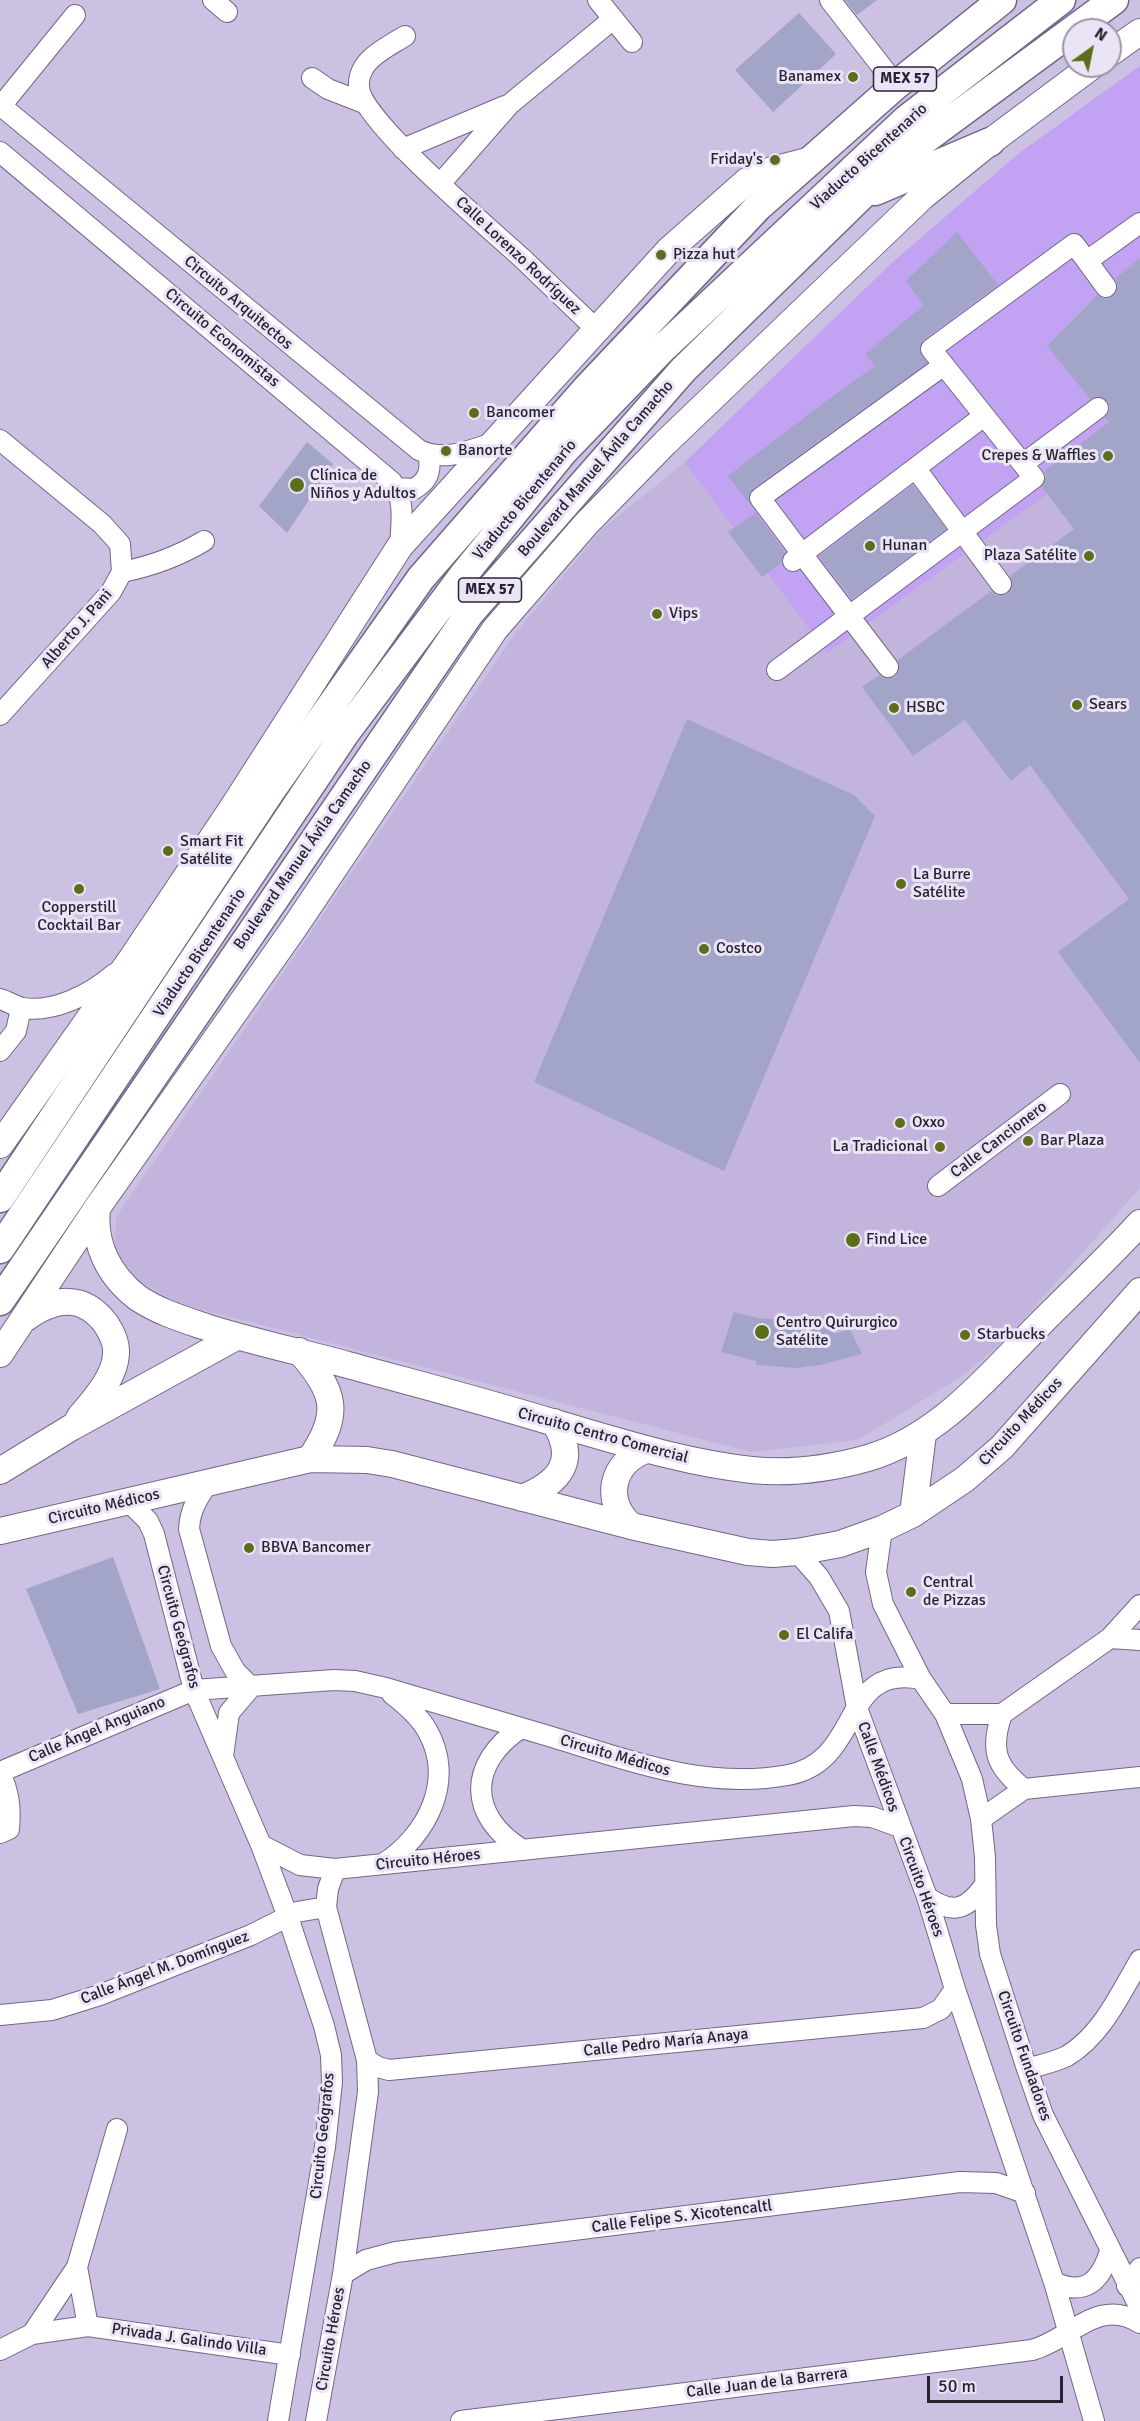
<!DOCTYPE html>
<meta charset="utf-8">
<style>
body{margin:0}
#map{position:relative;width:1140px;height:2421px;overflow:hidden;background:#ccc0e3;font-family:Signika,sans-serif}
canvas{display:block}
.north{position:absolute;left:1062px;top:18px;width:60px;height:60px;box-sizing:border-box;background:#eae4f6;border:2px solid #9c97a7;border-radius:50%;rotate:33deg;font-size:16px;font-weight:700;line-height:24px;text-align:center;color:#282331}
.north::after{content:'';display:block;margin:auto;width:21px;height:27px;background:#5c6e1b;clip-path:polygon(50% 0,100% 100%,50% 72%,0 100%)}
.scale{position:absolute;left:927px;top:2376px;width:136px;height:27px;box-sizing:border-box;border:3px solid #282331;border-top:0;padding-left:8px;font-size:18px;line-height:21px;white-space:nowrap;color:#282331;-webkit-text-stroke:4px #eae4f6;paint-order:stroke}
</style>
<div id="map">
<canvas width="1140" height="2421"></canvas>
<div class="north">N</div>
<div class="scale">50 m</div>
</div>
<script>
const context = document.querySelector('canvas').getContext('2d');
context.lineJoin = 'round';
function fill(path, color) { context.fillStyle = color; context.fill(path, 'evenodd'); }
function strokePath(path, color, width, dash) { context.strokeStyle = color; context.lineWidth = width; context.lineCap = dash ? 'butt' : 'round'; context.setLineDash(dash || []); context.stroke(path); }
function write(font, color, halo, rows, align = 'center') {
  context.font = font + ' Signika,sans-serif'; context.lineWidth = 6; context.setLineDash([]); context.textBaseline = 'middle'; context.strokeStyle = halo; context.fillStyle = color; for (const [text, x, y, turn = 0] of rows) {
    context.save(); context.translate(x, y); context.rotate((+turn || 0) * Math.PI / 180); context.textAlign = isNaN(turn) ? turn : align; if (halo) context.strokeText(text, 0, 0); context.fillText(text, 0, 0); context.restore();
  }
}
fill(new Path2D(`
 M 1140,66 L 1140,1188 L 1004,1341 L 962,1376 L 858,1440 L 751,1452 L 180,1304 L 127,1275 L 115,1248 L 116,1217 L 512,638 L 601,530 L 685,462 L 893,262 L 1018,154 Z`), '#c3b4de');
fill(new Path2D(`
 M 1140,66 L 1140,258 L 1089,302 L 1047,346 L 1109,422 L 1035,478 L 1047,494 L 827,653 L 685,462 L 893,262 L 1018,154 Z`), '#c1a2f3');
fill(new Path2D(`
 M 845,0 L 877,0 L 857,15 Z
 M 799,13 L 836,54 L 773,112 L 735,70 Z
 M 957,232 L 998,285 L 923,340 L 919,350 L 927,363 L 753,488 L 749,494 L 749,503 L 728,476 L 826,401 L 875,366 L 865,354 L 924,305 L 906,281 Z
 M 1140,258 L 1140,1063 L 1058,952 L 1129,899 L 1030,765 L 1011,781 L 965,720 L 913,756 L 862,687 L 879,675 L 884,678 L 895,677 L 899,671 L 898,660 L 991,591 L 997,595 L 1008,594 L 1012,588 L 1010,576 L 1074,529 L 1042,487 L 1046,477 L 1044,471 L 1109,422 L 1105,418 L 1109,412 L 1110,406 L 1102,397 L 1090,399 L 1047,346 L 1097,295 L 1107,299 L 1114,296 L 1118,286 L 1115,279 Z
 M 307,442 L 333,464 L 287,533 L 259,506 Z
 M 913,485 L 946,529 L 852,599 L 819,556 Z
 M 756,513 L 785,552 L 781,563 L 762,577 L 728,532 Z
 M 687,719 L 854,795 L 875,816 L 724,1171 L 534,1082 Z
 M 734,1312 L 758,1318 L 803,1322 L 827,1316 L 834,1334 L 850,1329 L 862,1354 L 820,1365 L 795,1368 L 756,1365 L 756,1361 L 721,1352 Z
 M 113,1557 L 160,1689 L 78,1714 L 26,1589 Z`), '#a2a5c8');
const minor = new Path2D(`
 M 213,0 L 227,12
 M 598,0 L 632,42
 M 830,0 L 896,85
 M 405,36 C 386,48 357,60 359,87 C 361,121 493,231 524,260 C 548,283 572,306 596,329
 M 312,78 L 328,89 L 364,103
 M 0,105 L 419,450 C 444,462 468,451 493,443
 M 1,106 L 75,15
 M 403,149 L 505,106
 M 0,152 L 392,482 C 406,499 401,526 400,546
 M 440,184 L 510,104 L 612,20
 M 1087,261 L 1106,287
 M 944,365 L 760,498 L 802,554 L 984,416
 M 0,440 L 102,524 L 120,544 L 122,572 L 111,592 L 0,715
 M 1023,464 L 1098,408
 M 916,469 L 1001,584
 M 396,488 L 414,489 C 428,481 432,470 428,455
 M 793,561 L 802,554 L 888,667
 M 122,572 C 153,566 177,557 204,541
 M 777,670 L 1034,478 L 931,349 L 1074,244 L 1087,261 L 1140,223
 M 0,999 C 7,1001 15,1006 22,1008 C 54,1013 91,994 114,974
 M 0,1051 L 16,1031 L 21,1008
 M 938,1186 L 1060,1094
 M 208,1483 C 197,1499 190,1510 189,1529 L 221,1646 L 235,1671 L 251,1687
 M 128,1501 L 148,1521 L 154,1534 L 194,1690 L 261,1845 L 288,1917 L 324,2026 L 331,2055 L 332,2082 L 325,2147 L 278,2421
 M 882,1529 L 876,1572 L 883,1604 L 921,1679 L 945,1714 L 972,1779 L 981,1819 L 985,1857 L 986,1925 L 990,1954 L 1027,2069 L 1043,2115 L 1140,2308
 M 797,1552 L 819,1577 L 839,1611 L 857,1708 L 927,1897 L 955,1989 L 1054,2282 L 1094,2421
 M 1110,1638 L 1140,1640
 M 945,1714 L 1002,1714 L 1110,1638 L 1140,1605
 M 1002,1714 C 990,1749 995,1766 1024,1789
 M 521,1728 C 468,1763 467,1816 523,1850
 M 223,1756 L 229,1713 L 251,1687
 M 0,1772 L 194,1690 L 334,1680 L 355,1681 L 386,1688 C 441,1704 497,1721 552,1737 C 631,1761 705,1790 788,1775 C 864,1761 839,1663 921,1679
 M 981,1819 L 1024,1789 L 1140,1777
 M 0,1833 L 9,1829 C 11,1807 9,1793 0,1772
 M 261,1845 L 300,1865 L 335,1869 L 854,1816 L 872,1817 L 900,1827
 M 383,1864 C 427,1836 456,1780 427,1730 C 419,1716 405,1704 392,1694
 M 927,1897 C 952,1914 966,1911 984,1886
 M 0,2015 L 52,2010 L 100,1995 L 251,1935 L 297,1912 L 326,1907
 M 367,2060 L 378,2067 L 389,2070 L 923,2018 L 941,2009 L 955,1989
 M 1027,2069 C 1040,2065 1055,2062 1067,2056 C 1102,2035 1120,1994 1140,1960
 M 77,2267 L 88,2326
 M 343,2274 L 366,2260 L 396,2252 L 960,2182 L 996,2183 L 1025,2193
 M 1054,2282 C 1086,2297 1101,2280 1110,2251
 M 1127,2286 L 1140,2268
 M 32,2334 L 77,2267 L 117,2129
 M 0,2350 L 32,2334 L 88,2326 L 290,2355
 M 316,2421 L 343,2274 L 368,2092 L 367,2060 L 326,1907 L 328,1889 L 335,1869
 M 461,2421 L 1032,2350 C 1070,2340 1098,2296 1140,2323`);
const major = new Path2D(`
 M 1110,53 L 1140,32
 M 0,1145 L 132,958 L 233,807 L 400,546 L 669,250 L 747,181 L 772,170 L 811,160
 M 97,1208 C 93,1244 109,1276 138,1298 C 159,1312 182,1319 206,1327 C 253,1342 301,1352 348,1365 C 417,1384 487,1402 555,1423 C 621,1442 685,1463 752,1470 C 790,1474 832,1468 868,1458 C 940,1437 989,1375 1040,1324 C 1074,1290 1108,1258 1140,1223
 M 26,1318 C 54,1298 83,1293 106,1324 C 112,1333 117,1343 116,1354 C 115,1378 93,1401 79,1418
 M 299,1351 C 335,1391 342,1413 310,1459
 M 0,1354 L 97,1208 L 294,928 L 495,629 L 586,524 L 665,443 L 922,197 L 990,142 L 1092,66
 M 0,1471 L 72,1427 L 236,1337
 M 522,1498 C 559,1483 579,1461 554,1422
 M 913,1514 L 923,1434
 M 631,1526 C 603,1501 611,1463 646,1450
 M 0,1531 L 310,1459 L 367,1460 L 392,1464 L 631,1526 L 748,1552 L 773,1554 L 797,1552 L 840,1544 L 882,1529 L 913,1514 L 965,1479 L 1002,1447 L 1140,1291`);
const highway = new Path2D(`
 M 875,191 L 990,142
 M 0,1198 L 270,792 L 421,578 L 587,388 L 758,207 L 896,85 L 1002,0
 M 0,1249 L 346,732 L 465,573 L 563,452 L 661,350 L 907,119 L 1061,0
 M 0,1301 L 469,614 L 683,370 L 901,157 L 1114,0`);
strokePath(minor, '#726787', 22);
strokePath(major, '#726787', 28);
strokePath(highway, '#726787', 31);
strokePath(minor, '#fff', 20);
strokePath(major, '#fff', 26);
strokePath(highway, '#fff', 28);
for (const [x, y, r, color] of [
 [853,77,6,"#5c6e1b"],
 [775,160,6,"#5c6e1b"],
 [661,255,6,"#5c6e1b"],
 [474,413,6,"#5c6e1b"],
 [446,451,6,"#5c6e1b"],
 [1108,456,6,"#5c6e1b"],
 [297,485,8,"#5c6e1b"],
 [870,546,6,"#5c6e1b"],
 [1089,556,6,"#5c6e1b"],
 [657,614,6,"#5c6e1b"],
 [1077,705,6,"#5c6e1b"],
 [894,708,6,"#5c6e1b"],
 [168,851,6,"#5c6e1b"],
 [901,884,6,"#5c6e1b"],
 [79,889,6,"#5c6e1b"],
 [704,949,6,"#5c6e1b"],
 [900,1123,6,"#5c6e1b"],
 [1028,1141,6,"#5c6e1b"],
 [940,1147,6,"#5c6e1b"],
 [853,1240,8,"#5c6e1b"],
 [762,1332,8,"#5c6e1b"],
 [965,1335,6,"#5c6e1b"],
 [249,1548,6,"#5c6e1b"],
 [911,1592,6,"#5c6e1b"],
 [784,1635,6,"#5c6e1b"]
]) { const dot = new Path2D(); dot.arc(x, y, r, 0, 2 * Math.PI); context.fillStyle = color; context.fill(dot); strokePath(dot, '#eae4f6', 2); }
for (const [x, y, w] of [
 [905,79,63],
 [490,590,63]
]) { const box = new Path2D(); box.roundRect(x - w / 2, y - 12, w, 24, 4.5); context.fillStyle = '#eae4f6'; context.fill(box); strokePath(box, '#282331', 1.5); }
write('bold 15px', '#282331', null, [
 ["MEX 57",905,79],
 ["MEX 57",490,590]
]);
write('16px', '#282331', '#eae4f6', [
 ["Banamex",841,77,"right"],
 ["Friday's",763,160,"right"],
 ["Pizza hut",673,255],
 ["Bancomer",486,413],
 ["Banorte",458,451],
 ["Crepes & Waffles",1096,456,"right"],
 ["Clínica de",310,476],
 ["Niños y Adultos",310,494],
 ["Hunan",882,546],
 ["Plaza Satélite",1077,556,"right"],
 ["Vips",669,614],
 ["Sears",1089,705],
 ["HSBC",906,708],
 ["Smart Fit",180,842],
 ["Satélite",180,860],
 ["La Burre",913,875],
 ["Satélite",913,893],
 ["Copperstill",79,908,"center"],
 ["Cocktail Bar",79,926,"center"],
 ["Costco",716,949],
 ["Oxxo",912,1123],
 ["Bar Plaza",1040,1141],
 ["La Tradicional",928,1147,"right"],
 ["Find Lice",866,1240],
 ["Centro Quirurgico",776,1323],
 ["Satélite",776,1341],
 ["Starbucks",977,1335],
 ["BBVA Bancomer",261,1548],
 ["Central",923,1583],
 ["de Pizzas",923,1601],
 ["El Califa",796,1635]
], 'left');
write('16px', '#282331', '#eae4f6', [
 ["Viaducto Bicentenario",869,157,-42],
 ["Calle Lorenzo Rodríguez",518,256,43],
 ["Circuito Arquitectos",238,303,40],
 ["Circuito Economistas",222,338,40],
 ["Boulevard Manuel Ávila Camacho",596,469,-49],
 ["Viaducto Bicentenario",525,500,-50],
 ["Alberto J. Pani",77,629,-49],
 ["Boulevard Manuel Ávila Camacho",303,855,-55],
 ["Viaducto Bicentenario",200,953,-56],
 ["Calle Cancionero",999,1140,-37],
 ["Circuito Médicos",1021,1422,-47],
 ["Circuito Centro Comercial",603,1436,15],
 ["Circuito Médicos",104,1507,-13],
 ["Circuito Geógrafos",178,1627,75],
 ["Calle Ángel Anguiano",97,1730,-23],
 ["Circuito Médicos",615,1756,16],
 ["Calle Médicos",878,1767,70],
 ["Circuito Héroes",428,1860,-6],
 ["Circuito Héroes",921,1887,70],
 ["Calle Ángel M. Domínguez",165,1968,-21],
 ["Calle Pedro María Anaya",666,2043,-6],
 ["Circuito Fundadores",1024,2056,71],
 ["Circuito Geógrafos",323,2136,-84],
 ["Calle Felipe S. Xicotencaltl",682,2217,-7],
 ["Circuito Héroes",331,2339,-80],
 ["Privada J. Galindo Villa",189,2340,8],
 ["Calle Juan de la Barrera",767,2383,-7]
]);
</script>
